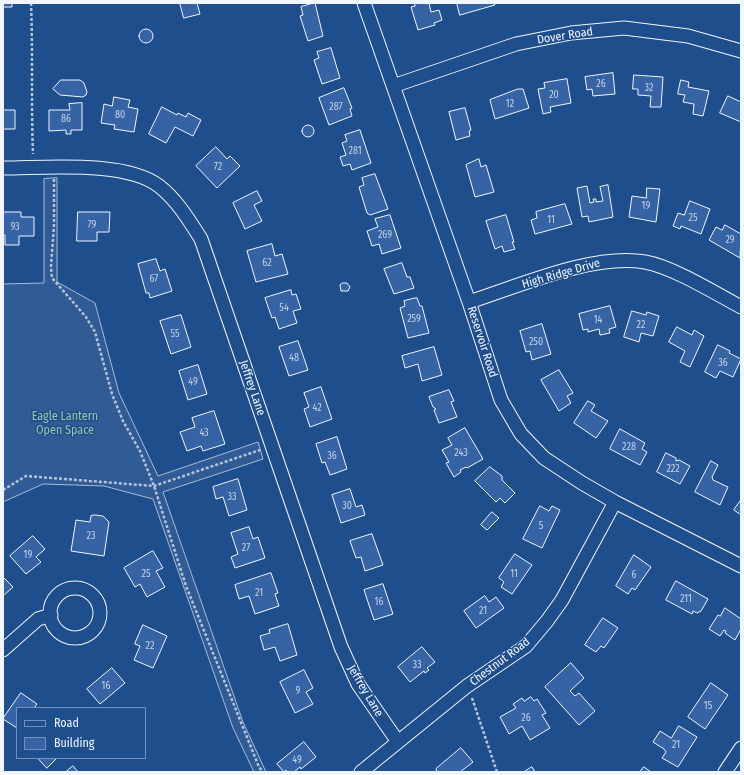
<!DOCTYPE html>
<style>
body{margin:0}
#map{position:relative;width:744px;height:775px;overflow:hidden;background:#1f4e8c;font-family:"Fira Sans Condensed",sans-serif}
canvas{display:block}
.frame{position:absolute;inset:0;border:4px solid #f2f6ff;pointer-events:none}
.legend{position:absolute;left:16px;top:707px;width:130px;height:52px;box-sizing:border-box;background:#1f4e8c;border:1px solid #7391ba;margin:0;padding:5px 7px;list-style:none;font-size:12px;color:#f2f6ff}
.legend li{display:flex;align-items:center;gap:8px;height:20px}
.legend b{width:20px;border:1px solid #7391ba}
</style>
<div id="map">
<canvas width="744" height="775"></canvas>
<div class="frame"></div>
<ul class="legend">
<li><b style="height:5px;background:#1f4e8c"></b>Road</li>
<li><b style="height:11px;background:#3563a3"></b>Building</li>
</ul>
</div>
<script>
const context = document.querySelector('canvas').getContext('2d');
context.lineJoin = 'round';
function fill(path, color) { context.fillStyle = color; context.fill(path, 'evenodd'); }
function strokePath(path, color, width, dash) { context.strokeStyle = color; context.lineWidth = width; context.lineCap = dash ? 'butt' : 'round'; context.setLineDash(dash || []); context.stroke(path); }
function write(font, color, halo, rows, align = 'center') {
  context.font = font + ' "Fira Sans Condensed",sans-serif'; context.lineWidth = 3; context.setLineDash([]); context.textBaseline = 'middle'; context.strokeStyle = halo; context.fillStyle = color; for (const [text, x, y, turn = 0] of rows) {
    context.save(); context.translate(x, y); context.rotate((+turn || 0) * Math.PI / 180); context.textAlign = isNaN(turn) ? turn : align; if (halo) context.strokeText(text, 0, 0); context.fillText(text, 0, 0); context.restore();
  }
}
const built = new Path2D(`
 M 57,178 L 57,282 L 95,303 L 119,393 L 158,476 L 258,442 L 263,459 L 163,492 L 243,722 L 266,772 L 254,772 L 233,728 L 153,499 L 104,486 L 43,484 L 3,502 L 3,284 L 44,283 L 44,179 Z`);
fill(built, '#305b95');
strokePath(built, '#a8bbd7', 1);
const building = new Path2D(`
 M 3,3 L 12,3 L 12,7 L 3,7 Z
 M 180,3 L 197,3 L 200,14 L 184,18 Z
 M 315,3 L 323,36 L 308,41 L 300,16 L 303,15 L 301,7 Z
 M 414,3 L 429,3 L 431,12 L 439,10 L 442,20 L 434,23 L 435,25 L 418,30 L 411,7 L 415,6 Z
 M 457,3 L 494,3 L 495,5 L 460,15 Z
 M139 36a7 7 0 1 1 14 0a7 7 0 1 1-14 0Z
 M 331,48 L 340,78 L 322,84 L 314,60 L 319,58 L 317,52 Z
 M 613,73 L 615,94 L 593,96 L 592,89 L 587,90 L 585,77 Z
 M 634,75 L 663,77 L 661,107 L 650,107 L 651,96 L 638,95 L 638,89 L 633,89 Z
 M 567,79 L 571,103 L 550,107 L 551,112 L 543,114 L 538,89 L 545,88 L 544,83 Z
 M 61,80 L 80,80 L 84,83 L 87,92 L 86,95 L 83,97 L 60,95 L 53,89 Z
 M 681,80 L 689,82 L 688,87 L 709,91 L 703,116 L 693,114 L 694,104 L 683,102 L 685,95 L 678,94 Z
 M 344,88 L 352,108 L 350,109 L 352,116 L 329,125 L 319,98 Z
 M 518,89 L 523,89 L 529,108 L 495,119 L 490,100 Z
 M 728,96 L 741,102 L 741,122 L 720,113 Z
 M 114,97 L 130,100 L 128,107 L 138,109 L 134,132 L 114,129 L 115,125 L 101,123 L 104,104 L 112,106 Z
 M 82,103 L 82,130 L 71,130 L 71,134 L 66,134 L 66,130 L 49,131 L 49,110 L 70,110 L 69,104 Z
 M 162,107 L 177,115 L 178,113 L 186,117 L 188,113 L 201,120 L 193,136 L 175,127 L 166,143 L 149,134 Z
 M 465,108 L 471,130 L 469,131 L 470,136 L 456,140 L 449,112 Z
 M 3,110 L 15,110 L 15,129 L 3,129 Z
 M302 131a6 6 0 1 1 12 0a6 6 0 1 1-12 0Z
 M 360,130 L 371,163 L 352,170 L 350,164 L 343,166 L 340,157 L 346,155 L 342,143 L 347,141 L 345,135 Z
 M 216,147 L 227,159 L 230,156 L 240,166 L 217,188 L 196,166 Z
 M 479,159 L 481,167 L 486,165 L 494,192 L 475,197 L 466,165 Z
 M 375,174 L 388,209 L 370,215 L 367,213 L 359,187 L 364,185 L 362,178 Z
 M 608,185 L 613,217 L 589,222 L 588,216 L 582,217 L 577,188 L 587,186 L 590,203 L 594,202 L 593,199 L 596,199 L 596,202 L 603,201 L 600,187 Z
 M 647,188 L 660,189 L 656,222 L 629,217 L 632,196 L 646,198 Z
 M 257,191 L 262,201 L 254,205 L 262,221 L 245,229 L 233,203 Z
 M 690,201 L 710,209 L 701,234 L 681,226 L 680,229 L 673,226 L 678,213 L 684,215 Z
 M 565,204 L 572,224 L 535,234 L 531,220 L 537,218 L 536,212 Z
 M 3,212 L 21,212 L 21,217 L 34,217 L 34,236 L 19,236 L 19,245 L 5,245 L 5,235 L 3,235 Z
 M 78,212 L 110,212 L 109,232 L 97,232 L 97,241 L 77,241 Z
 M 390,215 L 401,248 L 382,254 L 379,244 L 372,246 L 367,231 L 378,227 L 375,219 Z
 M 506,215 L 514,242 L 512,242 L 515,249 L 504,252 L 502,246 L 495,249 L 486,221 Z
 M 725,225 L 741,234 L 740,258 L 709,240 L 716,227 L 722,230 Z
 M 272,244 L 275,256 L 282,254 L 288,274 L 256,282 L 247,251 Z
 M 156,259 L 160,271 L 165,269 L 172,291 L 150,298 L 149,293 L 146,293 L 138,264 Z
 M 402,263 L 407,277 L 410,277 L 414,288 L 394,294 L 384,269 Z
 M 343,283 L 347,283 L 350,287 L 348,291 L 341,291 L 340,285 Z
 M 291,290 L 292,295 L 296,294 L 301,309 L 293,311 L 297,323 L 279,329 L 275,317 L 272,318 L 265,298 Z
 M 417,298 L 420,306 L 422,306 L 429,333 L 408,338 L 400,308 L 405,306 L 404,301 Z
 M 610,306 L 616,327 L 609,329 L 610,333 L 600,335 L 599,329 L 588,332 L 588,329 L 583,330 L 579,314 Z
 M 632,311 L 646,315 L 647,312 L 659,316 L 653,336 L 641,333 L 639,342 L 624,337 Z
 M 181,315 L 191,347 L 171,354 L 160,321 Z
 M 542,324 L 551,354 L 532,360 L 530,351 L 526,352 L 520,331 Z
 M 677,327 L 692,335 L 694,330 L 704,336 L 690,367 L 680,362 L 685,351 L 669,342 Z
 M 298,341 L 308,370 L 289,376 L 279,347 Z
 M 718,345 L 730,351 L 729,353 L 741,359 L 733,377 L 720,371 L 716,378 L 705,372 Z
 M 434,347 L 442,375 L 422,381 L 418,364 L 405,368 L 402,356 Z
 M 198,365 L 207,394 L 188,400 L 179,371 Z
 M 559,370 L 573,393 L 567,396 L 571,403 L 559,411 L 541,380 Z
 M 321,387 L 332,419 L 310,427 L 304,409 L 309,407 L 304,393 Z
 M 449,390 L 454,401 L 451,402 L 457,417 L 439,423 L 434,410 L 436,409 L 433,407 L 429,397 Z
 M 588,401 L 595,405 L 591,411 L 608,421 L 596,438 L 574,423 Z
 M 214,411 L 225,444 L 203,451 L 201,446 L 187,451 L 180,432 L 195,427 L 192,418 Z
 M 465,428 L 483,459 L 467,468 L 466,467 L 460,470 L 461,472 L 454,477 L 446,463 L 449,462 L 442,450 L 452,445 L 448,438 Z
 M 620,429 L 645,443 L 642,449 L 647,452 L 640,465 L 610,449 Z
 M 337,437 L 347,469 L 330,475 L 325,462 L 322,463 L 316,444 Z
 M 666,453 L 676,458 L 676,461 L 679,460 L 690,466 L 680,484 L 657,472 Z
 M 711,461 L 718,465 L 712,477 L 713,480 L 728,487 L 720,505 L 695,492 Z
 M 490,467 L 502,476 L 502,480 L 515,493 L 505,503 L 500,498 L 496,502 L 475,481 Z
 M 238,479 L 247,510 L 229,516 L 223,497 L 216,499 L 213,487 Z
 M 350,489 L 356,507 L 362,505 L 365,515 L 341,523 L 332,495 Z
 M 741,500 L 741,515 L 734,510 Z
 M 540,506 L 549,511 L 552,506 L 560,510 L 542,548 L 523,539 Z
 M 492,512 L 499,518 L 487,530 L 481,525 Z
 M 95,515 L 103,516 L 109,522 L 104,556 L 71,551 L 76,520 L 90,522 L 91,516 Z
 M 249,527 L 253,539 L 258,537 L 265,558 L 235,568 L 231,557 L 238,554 L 231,533 Z
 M 372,534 L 383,565 L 365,571 L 361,557 L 356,558 L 350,541 Z
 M 33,536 L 45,549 L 36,557 L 41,562 L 26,574 L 10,556 Z
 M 153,551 L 163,568 L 156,571 L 165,587 L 147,597 L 140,584 L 135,587 L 124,568 Z
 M 515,554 L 532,565 L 512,594 L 501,587 L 504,582 L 499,578 Z
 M 634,555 L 651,567 L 635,590 L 632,588 L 628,594 L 616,586 Z
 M 271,573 L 278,593 L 275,594 L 279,606 L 255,614 L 249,596 L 239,599 L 235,585 Z
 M 3,577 L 13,587 L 3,596 Z
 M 676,581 L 708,599 L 701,611 L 697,613 L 693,611 L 692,614 L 666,600 Z
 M 383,584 L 393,614 L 374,620 L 364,590 Z
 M 485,596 L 489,602 L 496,597 L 504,608 L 476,628 L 464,611 Z
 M 725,608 L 741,619 L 741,629 L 735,640 L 725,633 L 726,631 L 724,630 L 720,636 L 709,629 L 718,615 L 720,616 Z
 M 603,618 L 618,628 L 604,648 L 601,646 L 596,652 L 585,645 Z
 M 288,624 L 297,655 L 280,661 L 275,647 L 264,650 L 260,636 L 270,633 L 269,630 Z
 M 143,625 L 167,636 L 153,668 L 134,660 L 140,646 L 135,644 Z
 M 422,647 L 435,662 L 427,668 L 429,670 L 425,673 L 424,671 L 410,682 L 398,667 Z
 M 571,663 L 584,678 L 570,691 L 575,696 L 579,693 L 595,711 L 579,725 L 545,687 Z
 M 112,668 L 125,683 L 100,704 L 87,689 Z
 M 304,670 L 313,688 L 306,692 L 313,704 L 295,713 L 280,682 Z
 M 711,683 L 728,695 L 705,729 L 688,717 Z
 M 21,693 L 37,704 L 34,708 L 17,708 L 17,728 L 3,719 Z
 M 531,697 L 534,701 L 537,699 L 546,713 L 542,715 L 550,728 L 530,740 L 522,726 L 509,734 L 500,717 L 516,708 L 513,704 L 522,698 L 524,701 Z
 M 679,726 L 697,737 L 678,767 L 662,758 L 666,752 L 664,749 L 653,742 L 660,731 L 671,738 Z
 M 304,742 L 316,757 L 301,769 L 300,767 L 294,772 L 287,772 L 286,770 L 284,772 L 277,764 Z
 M 461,748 L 473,762 L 460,772 L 437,772 L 436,769 Z
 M 38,758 L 57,758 L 47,768 Z
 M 73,766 L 78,772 L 66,772 Z
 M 532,767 L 535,772 L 524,772 Z
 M 644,767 L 651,772 L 640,772 Z`);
fill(building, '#3563a3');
strokePath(building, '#f2f6ff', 1);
const street = new Path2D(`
 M 364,3 L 469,302 L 501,400 L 521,434 L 544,458 L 582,483 L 615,502 L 741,566
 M 393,86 L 516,44 L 571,33 L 624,28 L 688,36 L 741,51
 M 3,168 C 45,168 125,160 159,186 C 177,200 189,220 201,239 L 341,647 L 358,684 L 398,742
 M 469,302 C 519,286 593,253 645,262 C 673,267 715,293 741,307
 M50 613a25 25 0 1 1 50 0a25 25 0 1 1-50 0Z
 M 3,650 L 38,619 L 51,615
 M 361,772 L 467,686 L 526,646 L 547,621 L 562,600 L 615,502
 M 725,772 L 741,748`);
strokePath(street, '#f2f6ff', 15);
strokePath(new Path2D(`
 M 31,3 C 33,53 31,104 33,154
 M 54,179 L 54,225 L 51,267 L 52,278 L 86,317 L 95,332 L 112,394 L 123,421 L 140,451 L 154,486 L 186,586 L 259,767 L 263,772
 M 3,490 L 26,476 L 154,486 L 260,450
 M 472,698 L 497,772`), '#b3c4dc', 2.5, [3, 2]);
strokePath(street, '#1f4e8c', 13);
write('10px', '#c3d1e8', null, [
 ["26",601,84],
 ["32",649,88],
 ["20",554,95],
 ["12",510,104],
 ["287",336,107],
 ["80",120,115],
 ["86",66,119],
 ["281",355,151],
 ["72",218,167],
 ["19",646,206],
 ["25",693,218],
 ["11",551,220],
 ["79",92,225],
 ["93",15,227],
 ["269",385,235],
 ["29",730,240],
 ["62",267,263],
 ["67",154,279],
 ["54",284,308],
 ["259",414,319],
 ["14",598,320],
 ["22",641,325],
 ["55",175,334],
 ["250",536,342],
 ["48",294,358],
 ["36",723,363],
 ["49",193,382],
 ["42",317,408],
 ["43",204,433],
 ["228",629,447],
 ["243",461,453],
 ["36",332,456],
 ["222",673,469],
 ["33",232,497],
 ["30",347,506],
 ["5",541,526],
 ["23",91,536],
 ["27",246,548],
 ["19",28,555],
 ["25",146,574],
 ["11",514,574],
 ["6",634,575],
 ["21",259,593],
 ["211",686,599],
 ["16",379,602],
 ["21",483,611],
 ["22",150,646],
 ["33",417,665],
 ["16",106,686],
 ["9",298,691],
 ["15",708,706],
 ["26",526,718],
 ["21",676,745],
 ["49",297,760]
]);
write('12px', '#f2f6ff', '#1f4e8c', [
 ["Dover Road",565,36,-9],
 ["High Ridge Drive",561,274,-16],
 ["Reservoir Road",482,342,72],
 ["Jeffrey Lane",252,388,71],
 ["Chestnut Road",500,662,-37],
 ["Jeffrey Lane",365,691,59]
]);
write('12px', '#97c8a6', '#1f4e8c', [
 ["Eagle Lantern",65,417],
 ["Open Space",65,431]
]);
</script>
